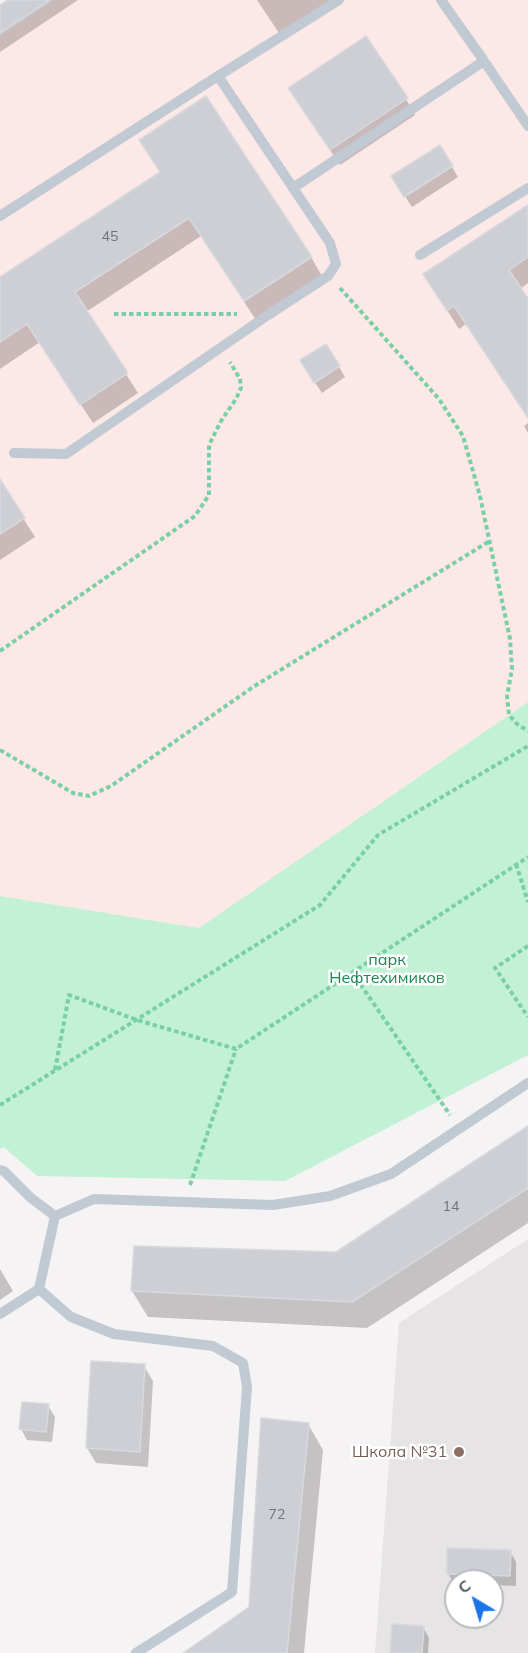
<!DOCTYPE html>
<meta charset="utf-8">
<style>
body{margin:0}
#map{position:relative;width:528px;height:1653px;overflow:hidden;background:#f5f3f3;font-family:Mulish,sans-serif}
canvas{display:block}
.north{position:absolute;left:444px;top:1569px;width:60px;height:60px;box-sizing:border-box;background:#fff;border:2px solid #b7bbc0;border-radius:50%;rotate:322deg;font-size:16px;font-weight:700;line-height:24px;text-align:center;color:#4a5661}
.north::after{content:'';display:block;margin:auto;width:21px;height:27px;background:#1a73e8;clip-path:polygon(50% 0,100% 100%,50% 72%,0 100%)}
</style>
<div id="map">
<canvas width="528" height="1653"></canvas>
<div class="north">С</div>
</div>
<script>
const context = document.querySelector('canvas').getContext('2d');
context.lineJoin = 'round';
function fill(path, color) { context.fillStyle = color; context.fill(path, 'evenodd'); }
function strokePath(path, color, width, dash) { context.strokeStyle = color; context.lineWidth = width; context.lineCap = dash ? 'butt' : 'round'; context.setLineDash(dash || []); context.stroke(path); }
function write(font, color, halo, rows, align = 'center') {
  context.font = font + ' Mulish,sans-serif'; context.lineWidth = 5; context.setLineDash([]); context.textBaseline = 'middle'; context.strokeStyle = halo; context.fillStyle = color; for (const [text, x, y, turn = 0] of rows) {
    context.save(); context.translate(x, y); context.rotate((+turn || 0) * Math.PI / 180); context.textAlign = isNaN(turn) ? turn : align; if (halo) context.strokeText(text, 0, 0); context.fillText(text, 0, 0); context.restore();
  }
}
fill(new Path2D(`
 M 528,1239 L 528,1653 L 375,1653 L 399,1323 ZM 456,1581 L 492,1581 L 492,1617 L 456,1617 Z`), '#e6e4e5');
fill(new Path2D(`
 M 56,0 L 528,0 L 528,702 L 199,928 L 0,896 L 0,37 Z`), '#fce8e6');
fill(new Path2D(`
 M 528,702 L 528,1055 L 285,1181 L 37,1176 L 4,1147 L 0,1149 L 0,896 L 199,928 Z`), '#c3f1d5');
fill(new Path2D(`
 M 11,0 L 78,0 L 0,52 L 0,7 Z
 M 257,0 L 342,0 L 283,39 Z
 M 406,99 L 415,115 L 340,165 L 299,104 Z
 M 440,147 L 458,177 L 412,207 L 399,187 Z
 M 161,173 L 311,257 L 322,276 L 256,320 L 201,236 L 86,312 L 138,393 L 93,423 L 40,342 L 0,369 L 0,279 Z
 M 528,207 L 528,283 L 520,289 L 528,301 L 528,418 L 466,324 L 459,329 L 425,275 Z
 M 339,367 L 345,377 L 322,393 L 308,372 Z
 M 528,423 L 528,433 L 524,426 Z
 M 0,482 L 35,537 L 0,560 Z
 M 528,1128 L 528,1223 L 367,1328 L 148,1317 L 132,1291 L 336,1253 Z
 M 0,1269 L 13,1291 L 0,1300 Z
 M 144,1366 L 153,1381 L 148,1467 L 96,1463 L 87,1448 Z
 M 48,1406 L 55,1417 L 52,1442 L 27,1440 L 21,1429 Z
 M 308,1424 L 323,1450 L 304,1653 L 185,1653 L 250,1608 Z
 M 510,1551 L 516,1562 L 516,1586 L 492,1585 L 492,1581 L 456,1581 L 454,1584 L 448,1573 Z
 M 423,1627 L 429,1638 L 428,1653 L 392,1653 Z`), '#0003');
const building = new Path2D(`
 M 8,0 L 50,0 L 0,33 L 0,5 Z
 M 366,36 L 408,98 L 330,150 L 288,88 Z
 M 206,96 L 312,257 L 244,301 L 189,218 L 75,292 L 128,373 L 80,405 L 27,324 L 0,342 L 0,277 L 160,172 L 139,140 Z
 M 440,145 L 453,166 L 404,197 L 391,176 Z
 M 528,205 L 528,257 L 509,270 L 528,298 L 528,418 L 454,306 L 447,311 L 423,274 Z
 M 326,344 L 340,366 L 314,383 L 300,360 Z
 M 0,479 L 25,518 L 0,534 Z
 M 528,1126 L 528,1188 L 352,1302 L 131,1291 L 134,1246 L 336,1252 Z
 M 91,1361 L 145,1364 L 140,1452 L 86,1448 Z
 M 22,1402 L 49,1404 L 46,1432 L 19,1429 Z
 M 261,1418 L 309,1423 L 287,1653 L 183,1653 L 249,1607 Z
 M 447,1548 L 511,1550 L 510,1576 L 447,1574 Z
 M 392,1624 L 424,1626 L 422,1653 L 390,1653 Z`);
fill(building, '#cdcfd5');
strokePath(building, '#d7d9de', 1.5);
strokePath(new Path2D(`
 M 340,288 L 439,399 L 463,436 L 480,496 L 510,639 L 512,669 L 507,696 L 509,715 L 517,724 L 528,731
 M 114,314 L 237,314
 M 0,651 L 195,516 L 209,495 L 209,445 L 221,421 L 236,399 L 241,388 L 240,379 L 230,362
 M 0,750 L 73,793 L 89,796 L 111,786 L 253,687 L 488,542
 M 516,864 L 528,902
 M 528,946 L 495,968 L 528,1017
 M 352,972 L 450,1115
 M 55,1070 L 69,995 L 137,1020 L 236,1049 L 528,857
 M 0,1105 L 320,905 L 378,835 L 528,746
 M 190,1185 L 236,1049`), '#7ad0a6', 4, [4.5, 3]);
strokePath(new Path2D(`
 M 484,61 L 528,126
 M 293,188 L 484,61 L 441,0
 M 0,216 L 218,76
 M 420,255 L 528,188
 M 14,453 L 66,454 L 268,315 L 328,276 L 336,264 L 330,243 L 218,76 L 339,0
 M 0,1170 L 4,1171 L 31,1198 L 55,1216 L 94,1199 L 273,1205 L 330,1196 L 391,1174 L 528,1083
 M 39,1289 L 71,1317 L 114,1334 L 213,1346 L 243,1363 L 247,1387 L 232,1592 L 136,1653
 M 0,1314 L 39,1289 L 55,1216`), '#c1cad2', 10);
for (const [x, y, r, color] of [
 [459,1452,6,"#8d6e63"]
]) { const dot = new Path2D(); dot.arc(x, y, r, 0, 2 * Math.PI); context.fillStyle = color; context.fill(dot); strokePath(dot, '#fff', 2); }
write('14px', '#6b747e', null, [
 ["45",110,237],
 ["14",451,1207],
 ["72",277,1515]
]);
write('16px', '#17864f', '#fff', [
 ["парк",387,960],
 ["Нефтехимиков",387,978]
]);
write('16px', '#785e54', '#fff', [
 ["Школа №31",447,1452]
], 'right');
</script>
